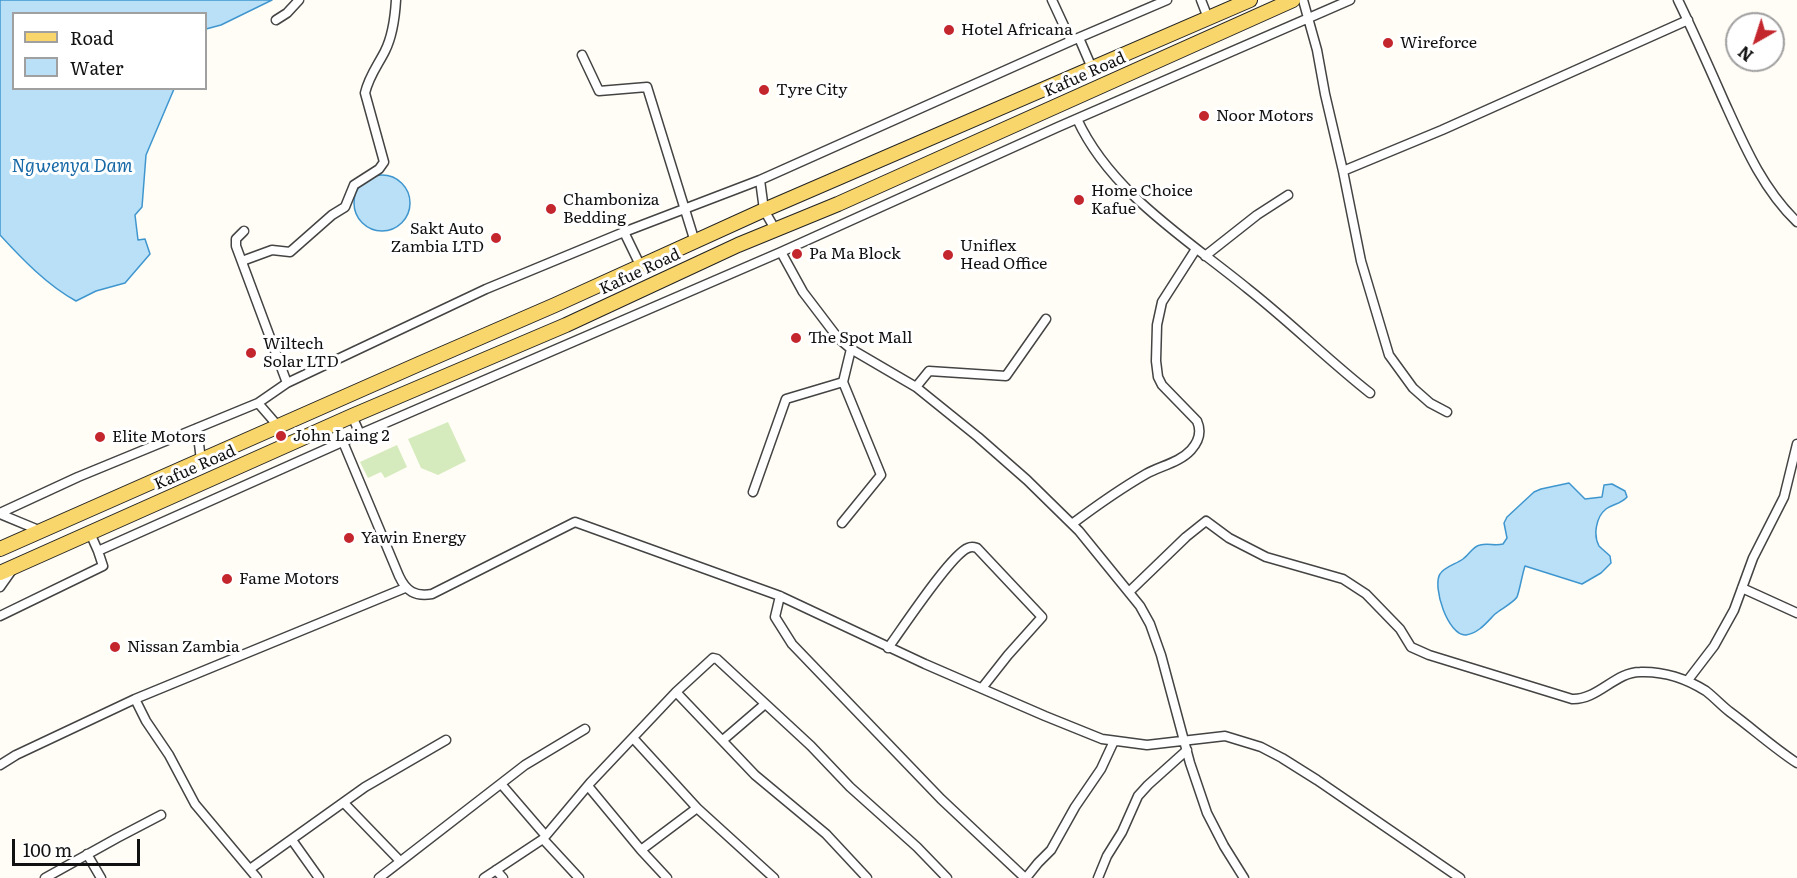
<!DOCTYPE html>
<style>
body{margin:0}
#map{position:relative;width:1797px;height:878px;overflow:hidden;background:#fffdf5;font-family:Literata,serif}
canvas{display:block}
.legend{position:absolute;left:12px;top:12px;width:195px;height:78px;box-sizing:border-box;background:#fff;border:2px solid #a0a0a0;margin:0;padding:8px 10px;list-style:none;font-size:18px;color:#111}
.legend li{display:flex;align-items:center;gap:12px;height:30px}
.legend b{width:30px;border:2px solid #a0a0a0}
.north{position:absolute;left:1725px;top:12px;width:60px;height:60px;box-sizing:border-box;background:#fff;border:2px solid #a0a0a0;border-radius:50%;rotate:219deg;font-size:16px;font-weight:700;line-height:24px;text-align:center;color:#111}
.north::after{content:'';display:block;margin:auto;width:21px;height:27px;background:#c4262e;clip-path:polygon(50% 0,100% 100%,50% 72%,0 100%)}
.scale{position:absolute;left:12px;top:839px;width:128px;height:27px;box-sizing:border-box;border:3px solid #111;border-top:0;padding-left:8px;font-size:18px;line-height:21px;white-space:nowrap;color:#111;-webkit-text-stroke:4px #fff;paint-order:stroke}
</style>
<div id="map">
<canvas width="1797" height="878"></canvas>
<ul class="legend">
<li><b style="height:8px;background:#f9d66b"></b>Road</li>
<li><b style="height:16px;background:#b9e0f7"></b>Water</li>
</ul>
<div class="north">N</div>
<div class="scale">100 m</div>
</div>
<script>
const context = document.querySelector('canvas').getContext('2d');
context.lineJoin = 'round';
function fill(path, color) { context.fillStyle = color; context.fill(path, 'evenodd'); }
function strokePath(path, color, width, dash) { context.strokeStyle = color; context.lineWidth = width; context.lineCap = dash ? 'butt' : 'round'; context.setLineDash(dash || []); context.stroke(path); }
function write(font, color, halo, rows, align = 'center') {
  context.font = font + ' Literata,serif'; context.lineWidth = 6; context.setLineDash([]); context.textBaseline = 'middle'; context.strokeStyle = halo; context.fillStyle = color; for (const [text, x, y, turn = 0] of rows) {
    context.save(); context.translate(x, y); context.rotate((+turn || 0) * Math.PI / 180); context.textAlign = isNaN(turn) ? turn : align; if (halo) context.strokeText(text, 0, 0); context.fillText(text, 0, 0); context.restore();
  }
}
fill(new Path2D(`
 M 448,422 L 466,461 L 438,475 L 421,468 L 408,439 Z
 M 397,445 L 407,467 L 385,478 L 381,472 L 368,478 L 360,462 Z`), '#d5ebbd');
const water = new Path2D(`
 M 0,0 L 272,0 L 221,25 L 206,29 L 206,14 L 14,14 L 14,88 L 174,89 L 146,155 L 142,207 L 135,215 L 138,240 L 145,239 L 150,254 L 125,283 L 96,291 L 76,301 C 47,285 22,259 0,235 Z
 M354 203a28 28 0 1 1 56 0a28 28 0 1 1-56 0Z
 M 1569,483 L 1585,499 L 1602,497 L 1604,485 L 1612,484 L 1625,491 L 1627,497 C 1621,504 1613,504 1606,509 C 1596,517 1593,535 1599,546 C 1602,549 1607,553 1610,556 L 1611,563 L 1601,573 L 1582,584 L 1525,566 C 1522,575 1520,589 1517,597 C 1513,603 1501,609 1495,614 C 1487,622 1479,633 1466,635 C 1448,636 1432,587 1440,574 C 1444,567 1456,564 1463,559 C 1469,555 1473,546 1480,545 C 1488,543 1495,546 1503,544 L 1507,538 L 1504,523 L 1507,517 L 1534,492 L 1541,489 Z`);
fill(water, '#b9e0f7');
strokePath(water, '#3f96cf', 1.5);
const street = new Path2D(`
 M 1052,0 L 1071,41
 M 1201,0 L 1208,18
 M 1303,0 L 1317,50 L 1325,94 L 1343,171 L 1361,261 L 1389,355 L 1413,388 L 1430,403 L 1447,412
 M 1678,0 C 1694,33 1709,67 1724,101 C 1744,145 1762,188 1797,222
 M 276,20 L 287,13 L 299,0
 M 1079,38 L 1092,68
 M 582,55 L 599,91 L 647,87 L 695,242
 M 1077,119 C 1111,193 1187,239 1248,289 C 1290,322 1328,360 1370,393
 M 1343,171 L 1442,130 L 1688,20
 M 775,229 L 764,210 L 760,180 L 1071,41 L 1167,0
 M 244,231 L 236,239 L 236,246 L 287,383
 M 624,232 L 640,265
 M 781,252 L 803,292 L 838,338 L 851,349 L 916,387 L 978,437 L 1027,480 L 1079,531 L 1140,606 L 1150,624 L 1161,655 L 1190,763 L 1207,813 L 1224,846 L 1244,878
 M 1205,256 L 1257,215 L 1288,195
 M 242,261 L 272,250 L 290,252 L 332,215 L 345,207 L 354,185 L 379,169 L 384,162 L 365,93 C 369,76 378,65 385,51 C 393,35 395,17 396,0
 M 916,387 L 929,371 L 1006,376 L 1046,319
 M 258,403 L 278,426
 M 352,416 L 360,434
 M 197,428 L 201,460
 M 343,442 L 399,576 C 406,591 415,597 432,594 L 575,522 L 780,596 L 925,664 L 1045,716 L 1102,739 L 1147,745 L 1225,736 L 1261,747 L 1282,758 L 1317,780 L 1460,878
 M 753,492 L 786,399 L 843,382 L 851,349
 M 0,513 L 78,477 L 258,403 L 287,383 L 486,289 L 624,232 L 760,180
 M 0,514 L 41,531
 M 842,523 L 881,475 L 843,382
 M 1072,524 C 1096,506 1120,489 1146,474 C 1160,466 1179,463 1191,450 C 1199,441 1202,432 1197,421 L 1162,385 L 1158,377 L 1156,361 L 1157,325 L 1162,302 L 1196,249
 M 90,533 L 98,551 L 360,434 L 781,252 L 1058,127 L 1350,0
 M 0,587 L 12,570
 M 1742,588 L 1797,613
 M 1129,592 L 1186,537 L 1206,521 L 1229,538 L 1266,557 L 1343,579 L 1366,594 L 1400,629 L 1411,647 L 1429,655 L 1572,699 C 1598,700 1615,672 1640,672 C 1663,671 1687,679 1706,691 C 1715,698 1722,706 1730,712 C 1753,729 1774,748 1797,763
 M 780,596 L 775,617 L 792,644 L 941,799 L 1025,878
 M 0,616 L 103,566 L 98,551
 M 888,648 C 902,629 951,554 968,548 C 972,546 974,547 977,548 L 1042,617 L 1008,655 L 982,688
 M 1688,680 L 1714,646 L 1734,610 L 1753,558 L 1784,497 L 1797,444
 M 676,692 L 755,775 L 826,834 L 867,878
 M 135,699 L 146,721 L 169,755 L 195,804 L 257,878
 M 633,738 L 697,808 L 774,878
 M 723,740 L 765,704
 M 0,765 L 16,755 L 135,699 L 405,588
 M 502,785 L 545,835
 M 588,786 L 641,850 L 667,878
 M 344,803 L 400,861
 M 543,839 L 579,878
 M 292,840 L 319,878
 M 641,850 L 697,808
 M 87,854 L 101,878
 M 250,869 L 365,787 L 446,740
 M 496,870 L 503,878
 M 45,878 L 117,838 L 161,815
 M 379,878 L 525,765 L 585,729
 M 484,878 L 543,839 L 590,783 L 676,692 L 713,658 L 717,659 L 811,746 L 850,787 L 917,847 L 947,878
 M 1026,878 L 1038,863 L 1051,850 L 1075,807 L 1101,769 L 1114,741
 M 1098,878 L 1107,856 L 1122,832 L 1138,796 L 1148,785 L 1187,750`);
const primary = new Path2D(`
 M 0,549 L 419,364 L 555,305 L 764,210 L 1250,0
 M 0,573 L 352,416 L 566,325 L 738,245 L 838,204 L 1293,0`);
strokePath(street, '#444', 11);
strokePath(primary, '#222', 16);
strokePath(street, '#fff', 8);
strokePath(primary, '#f9d66b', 14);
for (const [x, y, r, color] of [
 [949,30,6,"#c4262e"],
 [1388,43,6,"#c4262e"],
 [764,90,6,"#c4262e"],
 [1204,116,6,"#c4262e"],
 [1079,200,6,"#c4262e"],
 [551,209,6,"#c4262e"],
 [496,238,6,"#c4262e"],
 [797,254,6,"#c4262e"],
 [948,255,6,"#c4262e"],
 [796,338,6,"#c4262e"],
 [251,353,6,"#c4262e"],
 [281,436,6,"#c4262e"],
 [100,437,6,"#c4262e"],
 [349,538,6,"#c4262e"],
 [227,579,6,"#c4262e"],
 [115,647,6,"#c4262e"]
]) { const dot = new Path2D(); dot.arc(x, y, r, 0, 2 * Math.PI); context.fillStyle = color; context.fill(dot); strokePath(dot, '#fff', 2); }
write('16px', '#111', '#fff', [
 ["Hotel Africana",961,30],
 ["Wireforce",1400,43],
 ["Tyre City",776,90],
 ["Noor Motors",1216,116],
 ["Home Choice",1091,191],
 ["Kafue",1091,209],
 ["Chamboniza",563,200],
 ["Bedding",563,218],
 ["Sakt Auto",484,229,"right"],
 ["Zambia LTD",484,247,"right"],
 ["Uniflex",960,246],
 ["Head Office",960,264],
 ["Pa Ma Block",809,254],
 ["The Spot Mall",808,338],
 ["Wiltech",263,344],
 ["Solar LTD",263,362],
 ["John Laing 2",293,436],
 ["Elite Motors",112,437],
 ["Yawin Energy",361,538],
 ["Fame Motors",239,579],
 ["Nissan Zambia",127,647]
], 'left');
write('16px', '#111', '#fff', [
 ["Kafue Road",1085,75,-24],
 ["Kafue Road",640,272,-25],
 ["Kafue Road",195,468,-24]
]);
write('italic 18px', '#1768a6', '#fff', [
 ["Ngwenya Dam",72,167]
]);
</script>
